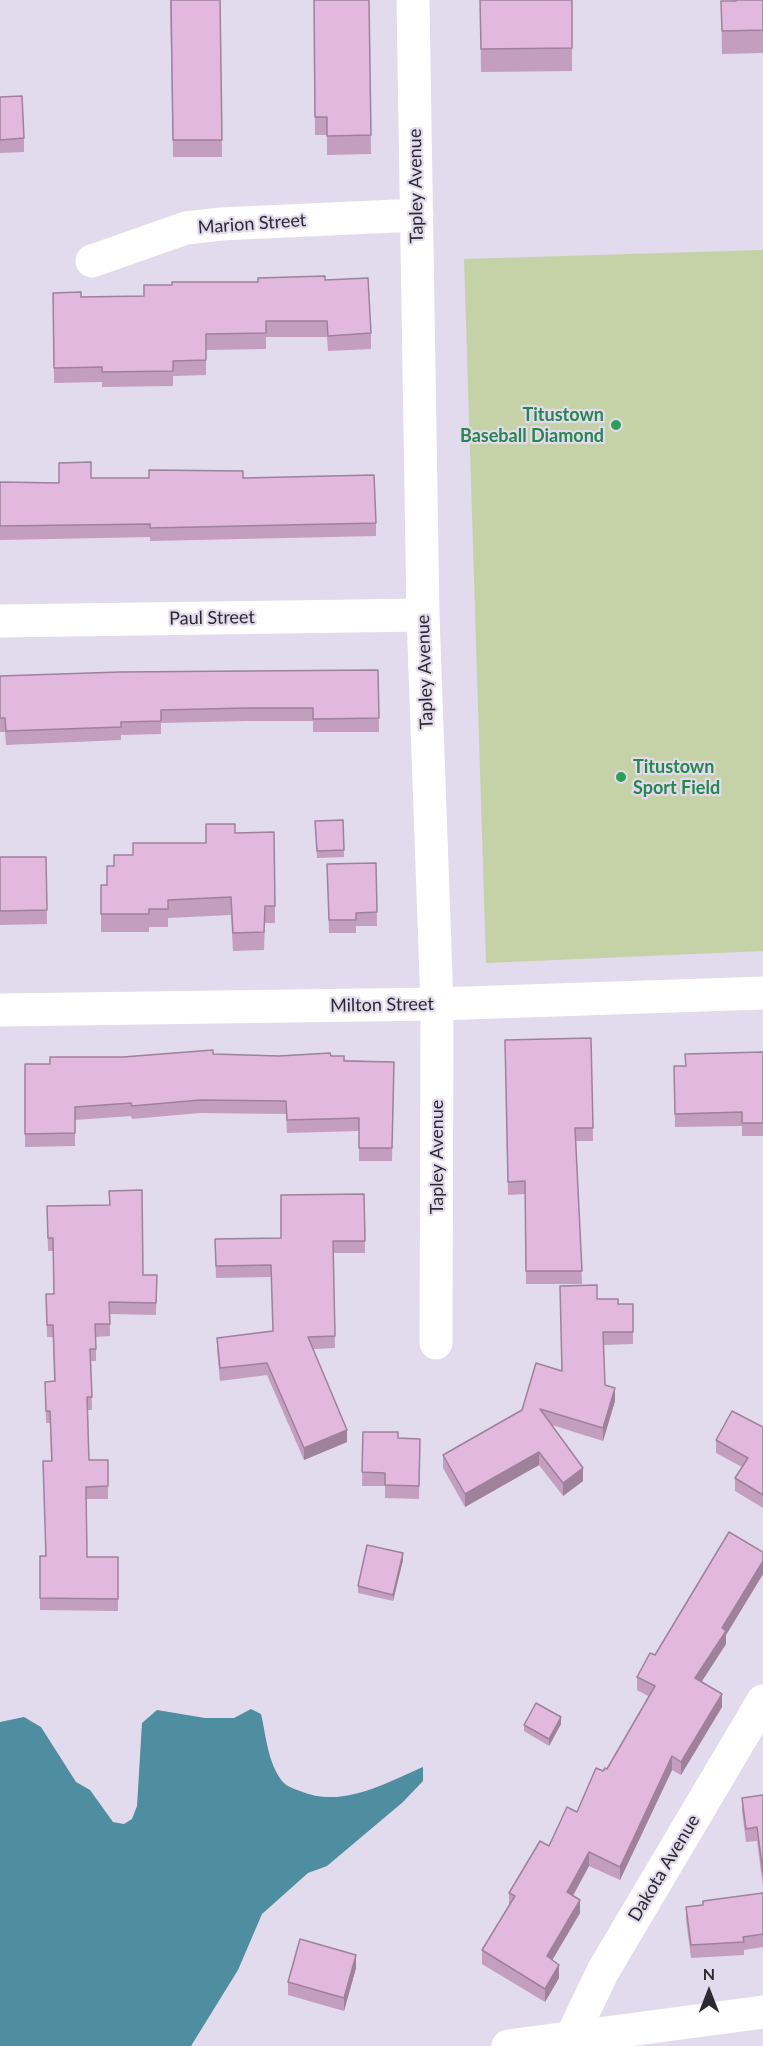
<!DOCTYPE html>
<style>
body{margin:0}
#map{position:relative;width:763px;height:2046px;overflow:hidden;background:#e1dbed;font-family:Lato,sans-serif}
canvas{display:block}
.north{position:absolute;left:679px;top:1962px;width:60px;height:60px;-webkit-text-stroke:4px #e1dbed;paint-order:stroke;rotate:0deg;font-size:16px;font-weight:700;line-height:24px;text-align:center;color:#2c2a31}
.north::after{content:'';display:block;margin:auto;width:21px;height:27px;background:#2c2a31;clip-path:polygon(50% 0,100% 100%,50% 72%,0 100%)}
</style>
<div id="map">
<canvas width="763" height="2046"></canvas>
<div class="north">N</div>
</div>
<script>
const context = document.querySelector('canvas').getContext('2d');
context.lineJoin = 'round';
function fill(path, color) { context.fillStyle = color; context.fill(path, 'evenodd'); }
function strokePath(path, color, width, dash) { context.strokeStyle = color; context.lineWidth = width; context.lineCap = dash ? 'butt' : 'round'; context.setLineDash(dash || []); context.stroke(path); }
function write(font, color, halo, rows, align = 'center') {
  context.font = font + ' Lato,sans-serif'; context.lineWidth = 4.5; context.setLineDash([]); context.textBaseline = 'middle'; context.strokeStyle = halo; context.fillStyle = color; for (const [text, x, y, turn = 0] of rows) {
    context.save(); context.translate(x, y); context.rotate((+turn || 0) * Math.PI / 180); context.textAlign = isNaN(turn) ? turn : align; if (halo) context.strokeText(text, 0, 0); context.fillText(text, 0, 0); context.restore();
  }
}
fill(new Path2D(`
 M 763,250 L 763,951 L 486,963 L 464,259 Z`), '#c5d1a6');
fill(new Path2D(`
 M 251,1709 L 261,1714 C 266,1735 268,1766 284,1783 C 288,1787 295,1789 300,1791 C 342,1809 386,1783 423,1767 L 423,1781 L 403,1802 L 327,1866 L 308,1873 L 262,1914 L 238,1970 L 191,2046 L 0,2046 L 0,1722 L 24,1717 L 41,1727 L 76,1782 L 90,1790 L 113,1822 L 124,1824 L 132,1819 L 137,1806 L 142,1723 L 157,1710 L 205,1718 L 234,1718 Z`), '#4f8da0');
strokePath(new Path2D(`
 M 413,0 L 423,615 L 437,1004 L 436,1343
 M 92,261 L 186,228 L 221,224 L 417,215
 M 0,621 L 423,615
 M 0,1010 L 437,1004 L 763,993
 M 571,2038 L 603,1971 L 763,1701
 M 508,2046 L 763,2012`), '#fff', 33);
fill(new Path2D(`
 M 170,0 L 220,0 L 222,157 L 173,157 Z
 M 314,0 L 369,0 L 371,154 L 327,155 L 327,135 L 315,135 Z
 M 480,0 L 572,0 L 572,71 L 481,72 Z
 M 763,0 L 763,53 L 722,54 L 721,1 Z
 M 0,97 L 24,138 L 24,152 L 0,153 Z
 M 325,280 L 371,333 L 371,349 L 328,351 L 327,337 L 266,337 L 266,349 L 206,350 L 206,375 L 173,376 L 173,386 L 102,387 L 102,382 L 54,383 L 53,293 L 81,297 L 144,296 Z
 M 91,478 L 243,478 L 376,523 L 376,536 L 150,541 L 150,537 L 0,540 L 0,482 L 59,483 Z
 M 378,670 L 379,732 L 313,732 L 313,721 L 247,721 L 161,723 L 161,734 L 121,735 L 121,740 L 6,745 L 5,732 L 0,732 L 0,676 Z
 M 343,820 L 344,857 L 317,858 L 315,821 Z
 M 235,833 L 275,906 L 275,923 L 265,923 L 264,950 L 233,951 L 231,915 L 168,918 L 168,927 L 149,927 L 149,932 L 101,932 L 101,885 L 107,885 L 133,855 L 206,843 Z
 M 0,857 L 46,857 L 47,924 L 0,925 Z
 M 376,863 L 377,926 L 356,926 L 356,933 L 329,933 L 327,864 Z
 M 591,1038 L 593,1141 L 576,1141 L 582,1284 L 526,1284 L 525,1194 L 508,1195 L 505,1040 Z
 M 763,1052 L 763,1136 L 742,1136 L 742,1126 L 675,1127 L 674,1066 L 685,1066 Z
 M 213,1054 L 394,1062 L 392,1161 L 359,1161 L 359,1131 L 287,1133 L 286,1114 L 200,1113 L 132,1119 L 131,1116 L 75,1120 L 75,1146 L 25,1147 L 25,1064 L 50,1064 L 123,1057 Z
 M 364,1194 L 365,1253 L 333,1253 L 335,1348 L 313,1349 L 347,1442 L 304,1460 L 267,1375 L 220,1381 L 217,1350 L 217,1338 L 273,1331 L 271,1277 L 216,1278 L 215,1239 L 281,1238 Z
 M 47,1206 L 143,1275 L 157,1275 L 156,1315 L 110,1314 L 110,1336 L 96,1337 L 96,1361 L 91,1361 L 92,1410 L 88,1410 L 89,1460 L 108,1460 L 108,1499 L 86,1499 L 87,1557 L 118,1557 L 118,1611 L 40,1610 L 40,1556 L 45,1556 L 51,1461 L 50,1423 L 46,1423 L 45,1382 L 54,1381 L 53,1337 L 47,1337 L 46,1294 L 54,1294 L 53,1251 L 48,1251 Z
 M 597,1299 L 618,1304 L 633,1304 L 633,1344 L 604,1345 L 605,1385 L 615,1401 L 603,1441 L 552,1425 L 583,1481 L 563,1496 L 539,1465 L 465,1507 L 443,1468 L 443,1455 L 522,1410 L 561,1371 Z
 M 763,1427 L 763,1508 L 735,1491 L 735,1478 L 742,1467 L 716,1453 L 716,1440 Z
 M 363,1432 L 398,1438 L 420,1439 L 419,1499 L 385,1498 L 385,1486 L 362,1486 Z
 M 763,1552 L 763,1574 L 726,1635 L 726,1644 L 701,1682 L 722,1707 L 681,1775 L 672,1770 L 620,1880 L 589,1866 L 573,1896 L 580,1913 L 552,1960 L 559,1978 L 545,2002 L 482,1964 L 482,1950 L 509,1906 L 509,1893 L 577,1812 L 603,1771 L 607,1769 L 650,1697 L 637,1690 L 637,1677 Z
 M 403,1560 L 393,1601 L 358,1593 L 358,1586 Z
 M 561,1724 L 549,1746 L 524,1731 L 524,1725 Z
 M 763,1795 L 763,1887 L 757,1841 L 746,1842 L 742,1811 L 742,1798 Z
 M 763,1893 L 763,1947 L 744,1950 L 744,1955 L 691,1958 L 686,1920 L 686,1907 L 703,1905 Z
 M 356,1968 L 344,2011 L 288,1995 L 288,1982 Z`), '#c39ebf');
fill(new Path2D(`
 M 615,1388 L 615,1401 L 603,1441 L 603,1428 Z
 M 347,1430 L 347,1442 L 304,1460 L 304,1448 Z
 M 539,1452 L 539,1465 L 465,1507 L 465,1494 Z
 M 583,1468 L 583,1481 L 563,1496 L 563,1483 Z
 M 403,1553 L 403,1560 L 393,1601 L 393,1595 Z
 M 763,1561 L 763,1574 L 726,1635 L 726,1644 L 695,1692 L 695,1678 L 722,1628 Z
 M 722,1694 L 722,1707 L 681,1775 L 681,1762 Z
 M 561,1717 L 561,1724 L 549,1746 L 549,1739 Z
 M 672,1756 L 672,1770 L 620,1880 L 620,1867 Z
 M 589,1852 L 589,1866 L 567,1906 L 567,1892 Z
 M 580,1900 L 580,1913 L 547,1969 L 547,1956 Z
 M 356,1955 L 356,1968 L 344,2011 L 344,1998 Z
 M 559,1965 L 559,1978 L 545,2002 L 545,1989 Z`), '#9f819b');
const building = new Path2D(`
 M 171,0 L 220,0 L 222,140 L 173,140 Z
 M 314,0 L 369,0 L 371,135 L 327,136 L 327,117 L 315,117 Z
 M 480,0 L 572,0 L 572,48 L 481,49 Z
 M 736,0 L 763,0 L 763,30 L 722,31 L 721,1 L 736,1 Z
 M 22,96 L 24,138 L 0,140 L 0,97 Z
 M 325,276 L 325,280 L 368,278 L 371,333 L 328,336 L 327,321 L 266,321 L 266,333 L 206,334 L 206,360 L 173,361 L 173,371 L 102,372 L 102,367 L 54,368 L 53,293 L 81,292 L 81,297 L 144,296 L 144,285 L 172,285 L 172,282 L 258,282 L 258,278 Z
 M 91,462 L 91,478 L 149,478 L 149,470 L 243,471 L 243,478 L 374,475 L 376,523 L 150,528 L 150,524 L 0,526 L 0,482 L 59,483 L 59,463 Z
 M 378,670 L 379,718 L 313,719 L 313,708 L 247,708 L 161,710 L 161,721 L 121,722 L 121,727 L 6,731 L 5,718 L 0,718 L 0,676 L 120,672 Z
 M 343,820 L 344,850 L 317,851 L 315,821 Z
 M 206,824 L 235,824 L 235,833 L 274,832 L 275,906 L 265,906 L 264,932 L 233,933 L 231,897 L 168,900 L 168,909 L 149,909 L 149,914 L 101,914 L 101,885 L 107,885 L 107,866 L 114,866 L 114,855 L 133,855 L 133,843 L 206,843 Z
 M 0,857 L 46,857 L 47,910 L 0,911 Z
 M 376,863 L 377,912 L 356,913 L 356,920 L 329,920 L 327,864 Z
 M 591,1038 L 593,1128 L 575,1128 L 582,1271 L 526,1271 L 525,1181 L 508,1182 L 505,1040 Z
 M 213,1050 L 213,1054 L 279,1056 L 330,1053 L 331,1056 L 344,1056 L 344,1061 L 394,1062 L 392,1148 L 359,1148 L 359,1118 L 287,1120 L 286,1101 L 200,1100 L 132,1106 L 131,1103 L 75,1107 L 75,1133 L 25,1134 L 25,1064 L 50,1064 L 50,1057 L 123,1057 Z
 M 763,1052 L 763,1123 L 742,1123 L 742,1112 L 675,1114 L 674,1066 L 686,1066 L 685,1054 Z
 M 142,1190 L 143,1275 L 157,1275 L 156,1303 L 109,1302 L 110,1324 L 95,1324 L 96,1349 L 90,1349 L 92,1397 L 87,1397 L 89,1460 L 108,1460 L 108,1486 L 86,1487 L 87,1557 L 118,1557 L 118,1599 L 40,1598 L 40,1556 L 46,1556 L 43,1461 L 52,1461 L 50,1411 L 46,1411 L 45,1382 L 55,1381 L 53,1325 L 47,1325 L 46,1294 L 54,1294 L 53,1238 L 48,1238 L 47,1206 L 110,1205 L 109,1191 Z
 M 364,1194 L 365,1241 L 333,1241 L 335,1336 L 308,1337 L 347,1430 L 304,1448 L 267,1363 L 220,1368 L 217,1338 L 273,1331 L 271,1265 L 216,1266 L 215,1239 L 281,1238 L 281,1195 Z
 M 597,1285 L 597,1299 L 618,1299 L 618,1304 L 633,1304 L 633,1332 L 603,1332 L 605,1385 L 615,1388 L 603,1428 L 540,1409 L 583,1468 L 563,1483 L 539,1452 L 465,1494 L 443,1455 L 522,1410 L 536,1363 L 562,1371 L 560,1286 Z
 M 732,1411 L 763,1427 L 763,1495 L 735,1478 L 748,1458 L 716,1440 Z
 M 363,1432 L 398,1432 L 398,1438 L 420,1439 L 419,1486 L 385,1485 L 385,1473 L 362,1472 Z
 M 729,1532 L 763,1552 L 763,1561 L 722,1628 L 726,1631 L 695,1678 L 722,1694 L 681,1762 L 672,1756 L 620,1867 L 589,1852 L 567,1892 L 580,1900 L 547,1956 L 559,1965 L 545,1989 L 482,1950 L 515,1896 L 509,1893 L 540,1841 L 549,1846 L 567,1807 L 577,1812 L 596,1768 L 603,1771 L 605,1768 L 607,1769 L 655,1686 L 637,1677 L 650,1653 L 655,1655 Z
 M 367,1545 L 403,1553 L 393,1595 L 358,1586 Z
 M 536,1703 L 561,1717 L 549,1739 L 524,1725 Z
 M 763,1795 L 763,1873 L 757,1827 L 746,1829 L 742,1798 Z
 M 763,1893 L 763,1934 L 743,1937 L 744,1942 L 691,1945 L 686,1907 L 703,1905 L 703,1901 Z
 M 300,1939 L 356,1955 L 344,1998 L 288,1982 Z`);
fill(building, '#e3b8de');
strokePath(building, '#9f819b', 1.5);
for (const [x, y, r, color] of [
 [616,425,6,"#2e9e5b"],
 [621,777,6,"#2e9e5b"]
]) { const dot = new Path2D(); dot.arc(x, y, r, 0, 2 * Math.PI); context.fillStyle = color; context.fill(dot); strokePath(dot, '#e1dbed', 2); }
write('18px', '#2c2a31', '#e1dbed', [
 ["Tapley Avenue",416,186,-91],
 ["Marion Street",252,224,-4],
 ["Paul Street",212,618,-1],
 ["Tapley Avenue",425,672,-92],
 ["Milton Street",382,1005,-1],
 ["Tapley Avenue",437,1157,-90],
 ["Dakota Avenue",664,1868,-59]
]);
write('bold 18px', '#27864d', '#e1dbed', [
 ["Titustown",604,415],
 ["Baseball Diamond",604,436],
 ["Titustown",633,767,"left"],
 ["Sport Field",633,788,"left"]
], 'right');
</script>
